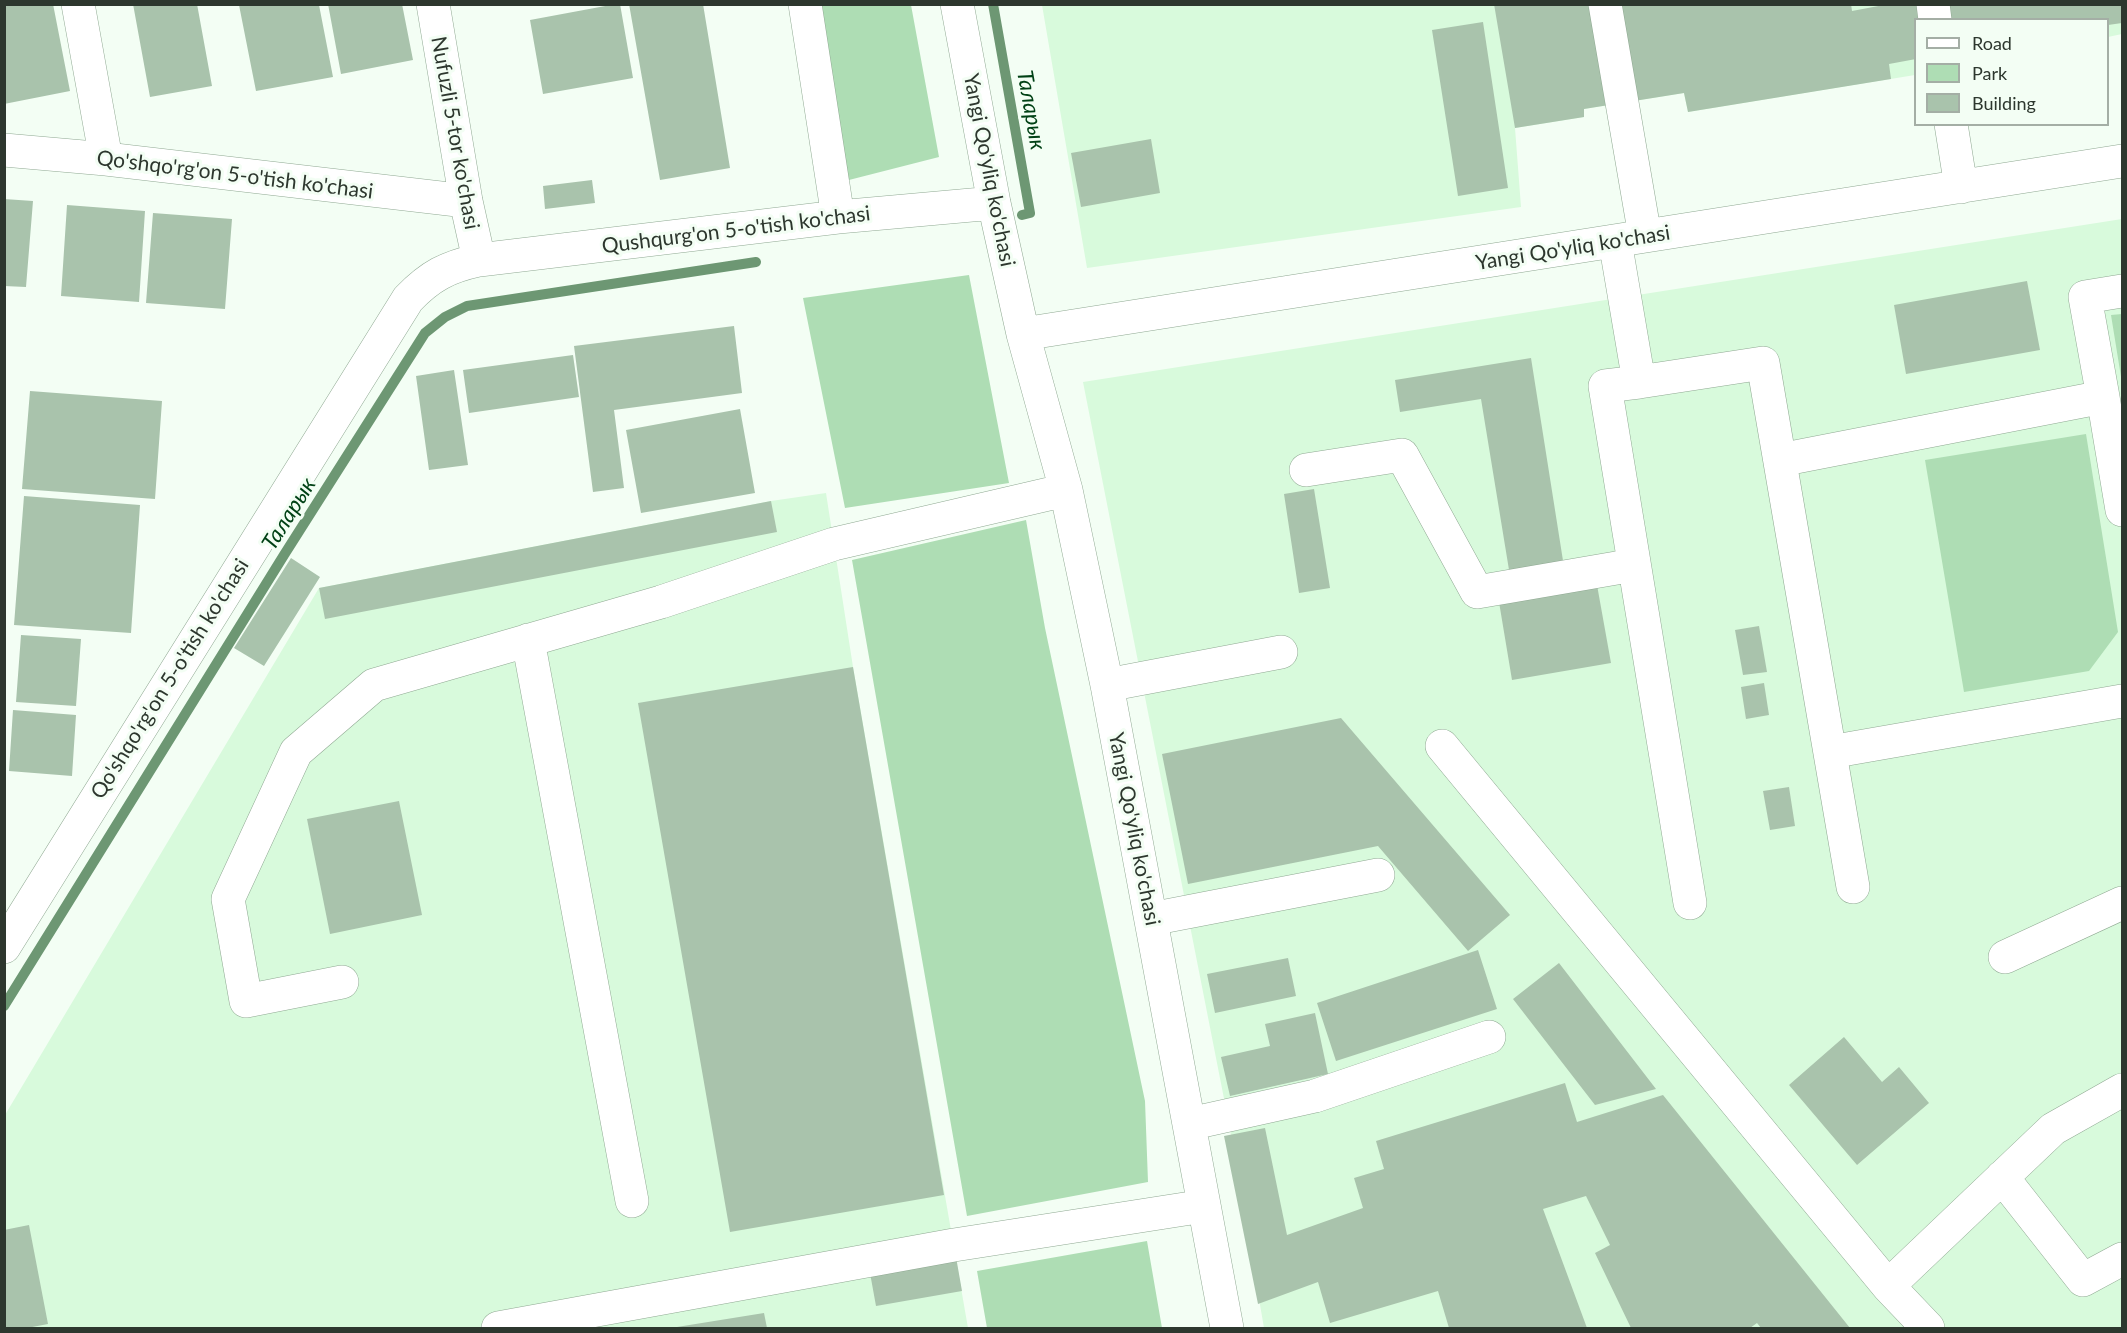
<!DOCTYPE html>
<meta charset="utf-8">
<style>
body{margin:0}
#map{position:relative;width:2127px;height:1333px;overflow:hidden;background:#f3fef4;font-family:Lato,sans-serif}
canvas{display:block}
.frame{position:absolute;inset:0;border:6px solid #2d372e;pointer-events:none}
.legend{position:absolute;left:1914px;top:18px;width:195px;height:108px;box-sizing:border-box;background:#f3fef4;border:2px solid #a4aea5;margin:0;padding:8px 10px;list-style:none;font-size:18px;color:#2d372e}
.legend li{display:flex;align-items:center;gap:12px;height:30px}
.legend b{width:30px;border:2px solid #a4aea5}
</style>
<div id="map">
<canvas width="2127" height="1333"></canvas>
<div class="frame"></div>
<ul class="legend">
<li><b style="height:8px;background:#fff"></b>Road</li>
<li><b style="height:16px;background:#aeddb4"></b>Park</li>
<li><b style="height:16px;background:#a9c3ac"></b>Building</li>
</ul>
</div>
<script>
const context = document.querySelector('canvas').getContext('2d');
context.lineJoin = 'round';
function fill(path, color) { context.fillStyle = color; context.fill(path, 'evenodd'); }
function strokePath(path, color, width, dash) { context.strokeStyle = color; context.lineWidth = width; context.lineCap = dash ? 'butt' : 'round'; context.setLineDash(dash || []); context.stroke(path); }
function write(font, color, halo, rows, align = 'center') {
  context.font = font + ' Lato,sans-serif'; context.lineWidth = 6; context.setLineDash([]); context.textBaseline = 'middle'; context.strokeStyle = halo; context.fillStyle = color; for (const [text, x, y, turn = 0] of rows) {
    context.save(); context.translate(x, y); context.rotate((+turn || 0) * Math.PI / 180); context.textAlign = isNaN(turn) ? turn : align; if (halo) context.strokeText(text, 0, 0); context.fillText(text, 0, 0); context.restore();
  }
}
fill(new Path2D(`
 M 2122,4 L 2122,34 L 2108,37 L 2108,20 L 1916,20 L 1915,75 L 1688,112 L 1684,93 L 1584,109 L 1584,117 L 1515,128 L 1521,207 L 1087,268 L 1042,5 Z
 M 2122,219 L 2122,1328 L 1264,1328 L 1229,1124 L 1083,382 Z
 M 826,493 L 853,667 L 968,1328 L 5,1328 L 5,1115 L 319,588 L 771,501 Z`), '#d8fadc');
fill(new Path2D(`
 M 818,5 L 911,5 L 939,157 L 845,181 Z
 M 969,275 L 1009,483 L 845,508 L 803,298 Z
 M 2122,314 L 2122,383 L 2111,315 Z
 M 2086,434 L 2118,632 L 2089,671 L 1964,692 L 1925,460 Z
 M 1026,520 L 1045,628 L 1145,1101 L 1148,1182 L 967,1216 L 852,560 Z
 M 1147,1241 L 1162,1328 L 987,1328 L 977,1271 Z`), '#aeddb4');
strokePath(new Path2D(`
 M 993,4 L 1030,213 L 1022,215
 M 4,1006 L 284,555 L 425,333 L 445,317 L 467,306 L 756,262`), '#6d9773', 10);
fill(new Path2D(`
 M 4,4 L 53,4 L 70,91 L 4,104 Z
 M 133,4 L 197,4 L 212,86 L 150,97 Z
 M 328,4 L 402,4 L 413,60 L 341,74 Z
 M 616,4 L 620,4 L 633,78 L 543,94 L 530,20 Z
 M 629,4 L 703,4 L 730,168 L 660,180 Z
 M 1494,4 L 1851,4 L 1852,11 L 1889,4 L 2122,4 L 2122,23 L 2108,25 L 2108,20 L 1916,20 L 1916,59 L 1889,64 L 1891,79 L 1688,112 L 1684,93 L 1584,109 L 1584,117 L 1515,128 Z
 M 239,5 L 319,5 L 333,77 L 256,91 Z
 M 1483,22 L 1508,188 L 1458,196 L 1432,30 Z
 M 1151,139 L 1160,193 L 1081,207 L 1071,153 Z
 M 592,180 L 595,203 L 545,209 L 543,186 Z
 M 4,199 L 33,201 L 26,287 L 4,286 Z
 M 67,205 L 145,211 L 139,302 L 61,296 Z
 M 153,213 L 232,219 L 225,309 L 146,303 Z
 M 2027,281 L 2040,350 L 1906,374 L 1894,305 Z
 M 734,326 L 742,393 L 614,410 L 624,488 L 593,492 L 574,346 Z
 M 573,355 L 579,397 L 469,413 L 463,370 Z
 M 1531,358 L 1564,567 L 1510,576 L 1481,399 L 1400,412 L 1395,380 Z
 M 454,370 L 468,465 L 429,470 L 416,376 Z
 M 30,391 L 162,401 L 155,499 L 22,489 Z
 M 740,409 L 755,493 L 641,513 L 626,430 Z
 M 1314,489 L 1330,588 L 1299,593 L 1284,494 Z
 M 24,496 L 140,505 L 131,633 L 14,625 Z
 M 771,501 L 777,532 L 325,619 L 319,588 Z
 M 291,558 L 320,577 L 264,666 L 234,648 Z
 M 1597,585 L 1611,663 L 1512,680 L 1499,602 Z
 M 1759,626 L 1767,672 L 1743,675 L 1735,630 Z
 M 21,635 L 81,639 L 76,706 L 16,702 Z
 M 853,667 L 944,1195 L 730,1232 L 638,703 Z
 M 1764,683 L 1769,715 L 1746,719 L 1741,687 Z
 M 13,710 L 76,715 L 72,776 L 9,771 Z
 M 1341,718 L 1510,915 L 1468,951 L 1378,846 L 1188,884 L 1162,754 Z
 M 1789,787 L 1795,826 L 1770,830 L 1763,791 Z
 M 399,801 L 422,915 L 330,934 L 307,819 Z
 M 1478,950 L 1497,1009 L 1336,1061 L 1317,1003 Z
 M 1288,958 L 1296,996 L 1215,1013 L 1207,974 Z
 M 1559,963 L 1656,1089 L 1595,1105 L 1513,999 Z
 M 1315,1013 L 1328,1074 L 1230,1096 L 1221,1057 L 1270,1046 L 1265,1024 Z
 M 1844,1037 L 1882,1082 L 1899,1067 L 1929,1103 L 1857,1165 L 1789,1085 Z
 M 1565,1083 L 1577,1122 L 1663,1095 L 1850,1328 L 1761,1328 L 1757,1323 L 1750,1328 L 1631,1328 L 1595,1253 L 1610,1245 L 1586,1196 L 1543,1209 L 1587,1328 L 1449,1328 L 1438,1291 L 1330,1323 L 1318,1282 L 1258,1304 L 1224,1136 L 1265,1128 L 1287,1235 L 1363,1208 L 1354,1178 L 1384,1169 L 1376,1141 Z
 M 29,1225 L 48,1324 L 27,1328 L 4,1328 L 4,1230 Z
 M 956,1257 L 962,1291 L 876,1306 L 870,1273 Z
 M 764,1313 L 767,1328 L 677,1328 L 677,1327 Z`), '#a9c3ac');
const minor = new Path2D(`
 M 78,4 L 106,159
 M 433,4 L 466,201 L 479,260
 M 805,4 L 838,217
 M 957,4 L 994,203 L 1023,334 L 1066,490 L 1107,685 L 1227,1328
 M 1605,4 L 1645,236
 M 1933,4 L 1935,20
 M 1951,124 L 1961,187
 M 4,150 L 106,159 L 466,201
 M 1615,241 L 1639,382 L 1763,363 L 1853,887
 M 1023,334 L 2122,161
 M 1639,382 L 1605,386 L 1690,903
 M 2103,397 L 2085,297 L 2122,291
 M 1780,460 L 2103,397 L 2122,510
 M 1306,470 L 1402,455 L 1477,592 L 1634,565
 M 528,640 L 632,1201
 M 1107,685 L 1281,652
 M 1442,746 L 1888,1286 L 1928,1328
 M 1830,752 L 2122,701
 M 1151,919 L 1378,875
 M 4,947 L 408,299 C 430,276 447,267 479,260 L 838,217 L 994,203
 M 2005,957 L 2122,903
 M 342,982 L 246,1001 L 228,899 L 296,752 L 374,685 L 661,602 L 834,544 L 1066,490
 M 1189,1124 L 1315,1096 L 1489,1037
 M 2002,1177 L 2083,1280 L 2122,1259
 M 1888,1286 L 2053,1129 L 2122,1090
 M 498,1328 L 954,1245 L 1204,1206`);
strokePath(minor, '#90a993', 34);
strokePath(minor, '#fff', 33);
write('21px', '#2d372e', '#f3fef4', [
 ["Nufuzli 5-tor ko'chasi",455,133,80],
 ["Yangi Qo'yliq ko'chasi",989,170,79],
 ["Qo'shqo'rg'on 5-o'tish ko'chasi",235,175,7],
 ["Qushqurg'on 5-o'tish ko'chasi",736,230,-7],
 ["Yangi Qo'yliq ko'chasi",1573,248,-9],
 ["Qo'shqo'rg'on 5-o'tish ko'chasi",170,679,-58],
 ["Yangi Qo'yliq ko'chasi",1134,829,79]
]);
write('italic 22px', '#004115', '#f3fef4', [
 ["Таларык",1031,110,80],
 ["Таларык",289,514,-58]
]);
</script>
